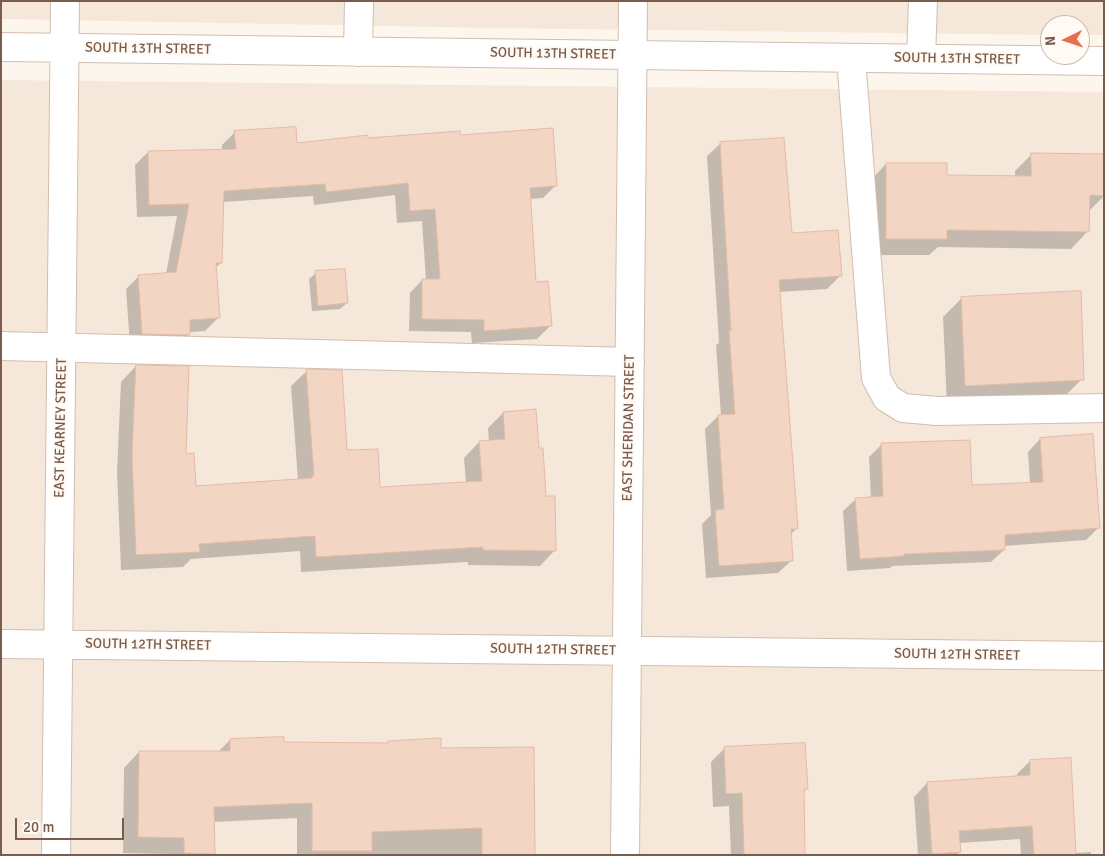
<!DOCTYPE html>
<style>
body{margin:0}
#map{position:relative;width:1105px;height:856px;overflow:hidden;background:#fdf6ec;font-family:Signika,sans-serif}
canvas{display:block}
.frame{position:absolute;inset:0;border:2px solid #7a5c4d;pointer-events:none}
.north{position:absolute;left:1040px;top:15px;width:50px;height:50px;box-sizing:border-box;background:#fffaf3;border:1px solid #cabbb1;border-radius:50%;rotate:266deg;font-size:14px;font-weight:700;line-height:20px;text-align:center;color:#7a5c4d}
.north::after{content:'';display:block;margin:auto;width:18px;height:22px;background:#e76f51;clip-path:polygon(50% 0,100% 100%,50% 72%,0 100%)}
.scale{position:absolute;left:15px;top:818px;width:109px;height:22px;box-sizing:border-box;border:2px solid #7a5c4d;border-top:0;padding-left:6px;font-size:15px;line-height:18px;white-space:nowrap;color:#7a5c4d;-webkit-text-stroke:4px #fffaf3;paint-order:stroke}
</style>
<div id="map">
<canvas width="1105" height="856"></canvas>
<div class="frame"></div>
<div class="north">N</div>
<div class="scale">20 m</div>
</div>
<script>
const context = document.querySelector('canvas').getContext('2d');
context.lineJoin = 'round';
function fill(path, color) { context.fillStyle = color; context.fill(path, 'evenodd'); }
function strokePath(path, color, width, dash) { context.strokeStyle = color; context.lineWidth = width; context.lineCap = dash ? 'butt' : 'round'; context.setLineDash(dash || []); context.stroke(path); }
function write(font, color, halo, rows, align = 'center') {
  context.font = font + ' Signika,sans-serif'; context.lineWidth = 4.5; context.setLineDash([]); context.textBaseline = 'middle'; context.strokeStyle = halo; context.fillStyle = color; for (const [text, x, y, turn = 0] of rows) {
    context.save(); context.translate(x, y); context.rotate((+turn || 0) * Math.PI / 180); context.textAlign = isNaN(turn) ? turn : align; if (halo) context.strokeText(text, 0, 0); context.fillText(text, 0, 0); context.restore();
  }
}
fill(new Path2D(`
 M 1,1 L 1104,1 L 1104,35 L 1080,35 L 1080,25 L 1050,25 L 1050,35 L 492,28 L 1,19 Z
 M 1,80 L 1104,92 L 1104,855 L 1,855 Z`), '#f5e8da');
fill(new Path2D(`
 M 235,132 L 296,144 L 367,139 L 459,136 L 556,185 L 543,198 L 529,199 L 535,283 L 550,326 L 537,339 L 472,343 L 471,332 L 409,331 L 410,293 L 422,280 L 426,280 L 422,221 L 397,223 L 395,195 L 314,205 L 313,196 L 223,202 L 221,263 L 215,268 L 218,318 L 205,331 L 189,332 L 188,335 L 176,348 L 130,346 L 126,289 L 139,276 L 166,274 L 177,216 L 137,217 L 135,165 L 148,152 L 222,150 L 222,145 Z
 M 721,143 L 791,234 L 840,276 L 827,289 L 779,292 L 797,528 L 790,535 L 792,560 L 778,573 L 706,578 L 702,524 L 711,515 L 705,429 L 718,416 L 721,416 L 716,345 L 719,343 L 707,156 Z
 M 1032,154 L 1104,155 L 1104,196 L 1088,212 L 1087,232 L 1071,249 L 938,247 L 929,255 L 870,255 L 870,181 L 886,164 L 946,176 L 1015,177 L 1015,171 Z
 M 316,273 L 347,303 L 340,309 L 312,311 L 309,279 Z
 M 962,298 L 1082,379 L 1063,398 L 947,405 L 943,317 Z
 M 136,366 L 185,455 L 195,487 L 298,480 L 291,386 L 307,371 L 346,451 L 378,488 L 466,483 L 464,458 L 479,442 L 489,442 L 488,428 L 503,413 L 538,450 L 555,550 L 540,566 L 468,565 L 468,562 L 301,572 L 300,551 L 191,559 L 183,567 L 121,570 L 117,472 L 121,382 Z
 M 1040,439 L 1098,528 L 1086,540 L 1004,546 L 1004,550 L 991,562 L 892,566 L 890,568 L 847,571 L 843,511 L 856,499 L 871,498 L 869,457 L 882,444 L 970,487 L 1030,484 L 1028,452 Z
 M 230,740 L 440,749 L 534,855 L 297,855 L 297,818 L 213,822 L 214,853 L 213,855 L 123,853 L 124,768 L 139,752 L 218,752 Z
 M 724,749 L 806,789 L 803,792 L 804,855 L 731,855 L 729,806 L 713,807 L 711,762 Z
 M 1030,761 L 1075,853 L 1091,852 L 1091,855 L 1021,855 L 1020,839 L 959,843 L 960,852 L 956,855 L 918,855 L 914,797 L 927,783 L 1017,777 L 1017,774 Z`), '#0003');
const building = new Path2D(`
 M 296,127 L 297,143 L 368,135 L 368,138 L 460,131 L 460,135 L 553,128 L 557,186 L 530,188 L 536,282 L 548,281 L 552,326 L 484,331 L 484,320 L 422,319 L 422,279 L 440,279 L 435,209 L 410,211 L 408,183 L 326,192 L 325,184 L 224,191 L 222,263 L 216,263 L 220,318 L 190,320 L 190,335 L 142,334 L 138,275 L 176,272 L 189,204 L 149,205 L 148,151 L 236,149 L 234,131 Z
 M 784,138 L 792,233 L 838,230 L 842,276 L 779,280 L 798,529 L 791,529 L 793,561 L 719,566 L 715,510 L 724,509 L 718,415 L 735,414 L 729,331 L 731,331 L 720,142 Z
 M 1031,153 L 1104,154 L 1104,196 L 1090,195 L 1089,232 L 947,230 L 947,239 L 886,239 L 886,163 L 947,163 L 947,175 L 1031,176 Z
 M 345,269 L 348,303 L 318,306 L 315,271 Z
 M 1081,291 L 1084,380 L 965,386 L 961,297 Z
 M 136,365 L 189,366 L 186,454 L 194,453 L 196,486 L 312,478 L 312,476 L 314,476 L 306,369 L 342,370 L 347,450 L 378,449 L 380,487 L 482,481 L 479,441 L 505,439 L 503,412 L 536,409 L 539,448 L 543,448 L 546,496 L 555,496 L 556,551 L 483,550 L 483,547 L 316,557 L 315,536 L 199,544 L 200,552 L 136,555 L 132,456 Z
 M 1093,434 L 1100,528 L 1005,535 L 1005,550 L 904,554 L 904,556 L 860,559 L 855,498 L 883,496 L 881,443 L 970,440 L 972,485 L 1043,482 L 1040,438 Z
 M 284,737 L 284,742 L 388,743 L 388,741 L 441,738 L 441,748 L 534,747 L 535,855 L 482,855 L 482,828 L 372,832 L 372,851 L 312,851 L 312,803 L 214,807 L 215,854 L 184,853 L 184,838 L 138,837 L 139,751 L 230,751 L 230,739 Z
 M 805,743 L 808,789 L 804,789 L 805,855 L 744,855 L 742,793 L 726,794 L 724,747 Z
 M 1071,758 L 1076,855 L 1034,855 L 1032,826 L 959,831 L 961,852 L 932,854 L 927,782 L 1030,775 L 1030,760 Z`);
fill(building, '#f3d5c3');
strokePath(building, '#e6bba3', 1);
const minor = new Path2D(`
 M 1,47 L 1104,61
 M 358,52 L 359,1
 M 851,58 L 876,378 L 887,398 L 903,408 L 937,411 L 1104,408
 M 921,59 L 923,1
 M 1,346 L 630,362
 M 1,644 L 1104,656
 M 56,855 L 65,1
 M 625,855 L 633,1`);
strokePath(minor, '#d1beb0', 30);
strokePath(minor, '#fff', 28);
write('14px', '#7a5c4d', '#fffaf3', [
 ["SOUTH 13TH STREET",148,49,1],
 ["SOUTH 13TH STREET",553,54,1],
 ["SOUTH 13TH STREET",957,59,1],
 ["EAST KEARNEY STREET",61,428,-89],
 ["EAST SHERIDAN STREET",629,428,-89],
 ["SOUTH 12TH STREET",148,645,1],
 ["SOUTH 12TH STREET",553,650,1],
 ["SOUTH 12TH STREET",957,655,1]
]);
</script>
